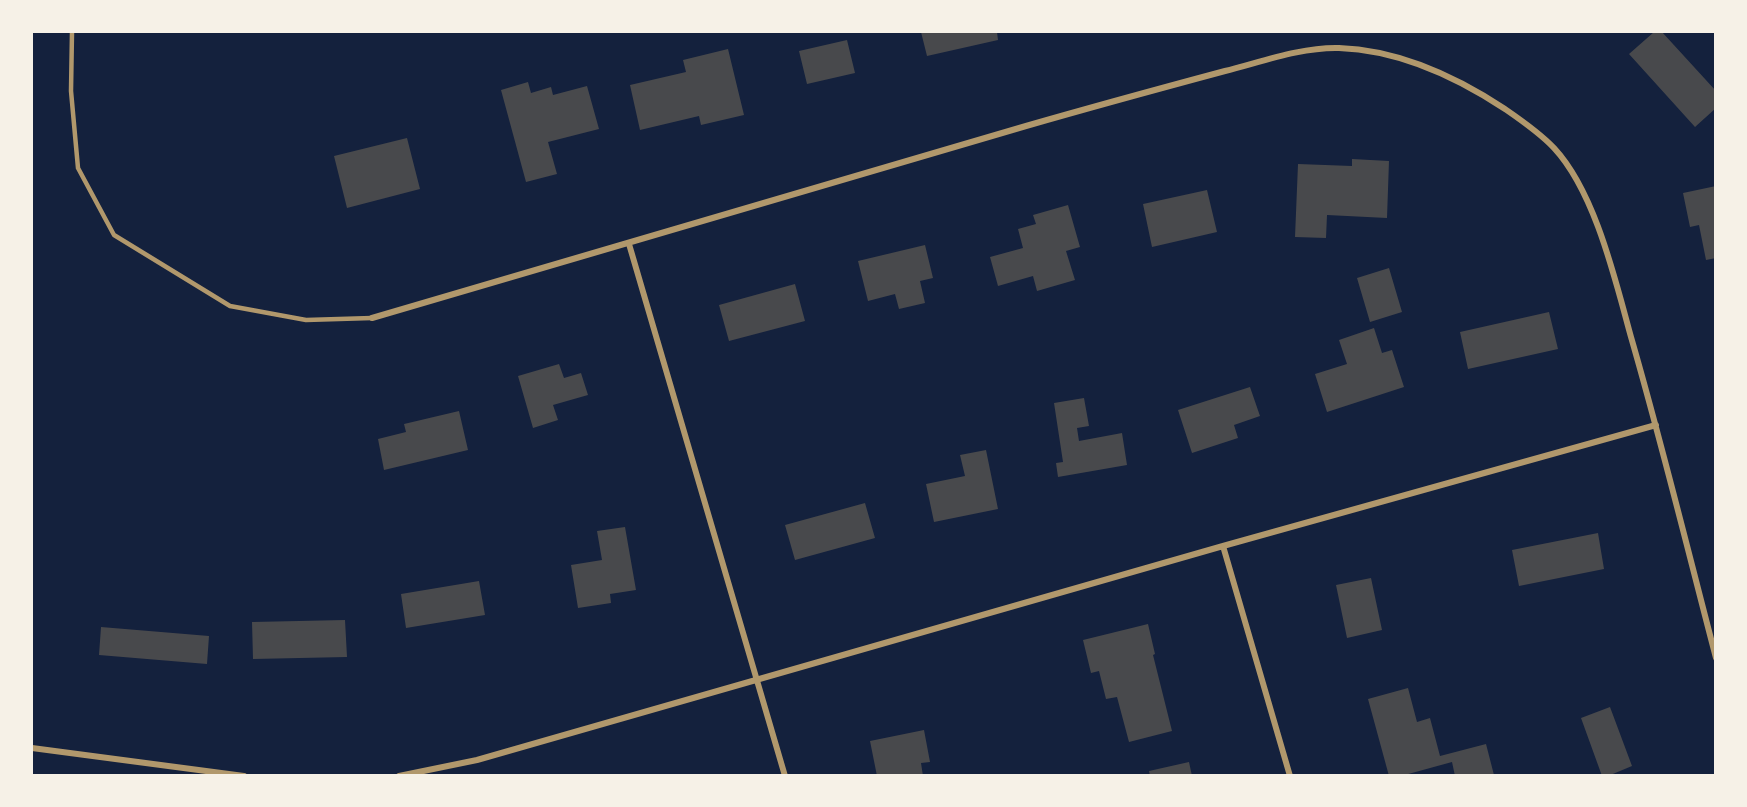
<!DOCTYPE html>
<style>
body{margin:0}
#map{position:relative;width:1747px;height:807px;overflow:hidden;background:#14213d;font-family:"PT Sans",sans-serif}
canvas{display:block}
.frame{position:absolute;inset:0;border:33px solid #f6f1e7;pointer-events:none}
</style>
<div id="map">
<canvas width="1747" height="807"></canvas>
<div class="frame"></div>
</div>
<script>
const context = document.querySelector('canvas').getContext('2d');
context.lineJoin = 'round';
function fill(path, color) { context.fillStyle = color; context.fill(path, 'evenodd'); }
function strokePath(path, color, width, dash) { context.strokeStyle = color; context.lineWidth = width; context.lineCap = dash ? 'butt' : 'round'; context.setLineDash(dash || []); context.stroke(path); }
fill(new Path2D(`
 M 921,32 L 997,32 L 998,40 L 927,56 Z
 M 1654,32 L 1662,32 L 1716,91 L 1716,108 L 1695,127 L 1629,54 Z
 M 847,40 L 855,73 L 807,84 L 799,51 Z
 M 728,49 L 744,115 L 701,125 L 699,116 L 640,130 L 630,85 L 686,72 L 683,60 Z
 M 528,82 L 531,93 L 551,87 L 553,95 L 587,86 L 599,129 L 548,142 L 557,174 L 526,182 L 501,90 Z
 M 407,138 L 420,189 L 347,208 L 334,156 Z
 M 1352,159 L 1389,161 L 1387,218 L 1327,215 L 1326,238 L 1295,237 L 1298,164 L 1352,166 Z
 M 1716,186 L 1716,258 L 1706,260 L 1699,225 L 1690,227 L 1683,193 Z
 M 1207,190 L 1217,232 L 1152,247 L 1143,204 Z
 M 1068,205 L 1080,247 L 1066,251 L 1075,280 L 1037,291 L 1033,276 L 998,286 L 990,257 L 1023,248 L 1018,229 L 1036,224 L 1033,215 Z
 M 925,245 L 933,278 L 920,281 L 925,303 L 899,309 L 895,294 L 868,301 L 858,261 Z
 M 1389,268 L 1402,312 L 1370,322 L 1357,278 Z
 M 795,284 L 805,321 L 729,341 L 719,305 Z
 M 1549,312 L 1558,349 L 1468,369 L 1460,332 Z
 M 1374,328 L 1382,353 L 1392,350 L 1404,387 L 1327,412 L 1315,374 L 1347,364 L 1339,340 Z
 M 559,364 L 564,378 L 581,373 L 588,395 L 553,405 L 558,420 L 533,428 L 518,376 Z
 M 1250,387 L 1260,416 L 1234,425 L 1238,438 L 1192,453 L 1178,410 Z
 M 1084,398 L 1089,426 L 1077,428 L 1079,441 L 1122,433 L 1127,465 L 1058,477 L 1056,463 L 1063,462 L 1054,403 Z
 M 459,411 L 468,450 L 384,470 L 378,439 L 406,432 L 404,424 Z
 M 986,450 L 998,509 L 934,522 L 926,484 L 965,476 L 960,455 Z
 M 865,503 L 875,538 L 795,560 L 785,525 Z
 M 625,527 L 636,590 L 610,594 L 611,603 L 578,608 L 571,565 L 602,560 L 597,531 Z
 M 1598,533 L 1604,569 L 1519,586 L 1512,550 Z
 M 1371,578 L 1382,630 L 1347,638 L 1336,585 Z
 M 479,581 L 485,615 L 406,628 L 401,594 Z
 M 345,620 L 347,657 L 253,659 L 252,622 Z
 M 1148,624 L 1155,654 L 1153,655 L 1172,731 L 1129,742 L 1117,697 L 1106,699 L 1099,671 L 1091,673 L 1083,640 Z
 M 101,627 L 209,636 L 207,664 L 99,655 Z
 M 1408,688 L 1417,722 L 1430,718 L 1440,756 L 1486,744 L 1494,775 L 1455,776 L 1452,762 L 1401,776 L 1389,776 L 1368,699 Z
 M 1610,707 L 1632,766 L 1608,776 L 1602,776 L 1581,718 Z
 M 924,730 L 930,762 L 921,763 L 923,776 L 877,776 L 870,741 Z
 M 1189,762 L 1192,776 L 1150,776 L 1149,771 Z`), '#48494c');
strokePath(new Path2D(`
 M 72,32 L 71,91 L 78,168 L 114,235 L 230,306 L 306,320 L 372,318`), '#b1986c', 4.5);
strokePath(new Path2D(`
 M 629,244 L 785,776
 M 372,318 C 590,255 808,191 1026,126 C 1092,107 1158,89 1225,71 C 1261,62 1301,47 1339,48 C 1399,50 1455,76 1505,109 C 1521,120 1540,133 1554,148 C 1595,192 1615,279 1631,337 C 1662,444 1688,551 1716,658
 M 1223,546 L 1290,776
 M 32,748 L 244,776
 M 399,776 L 477,760 L 1223,546 L 1656,425`), '#b1986c', 6);
</script>
